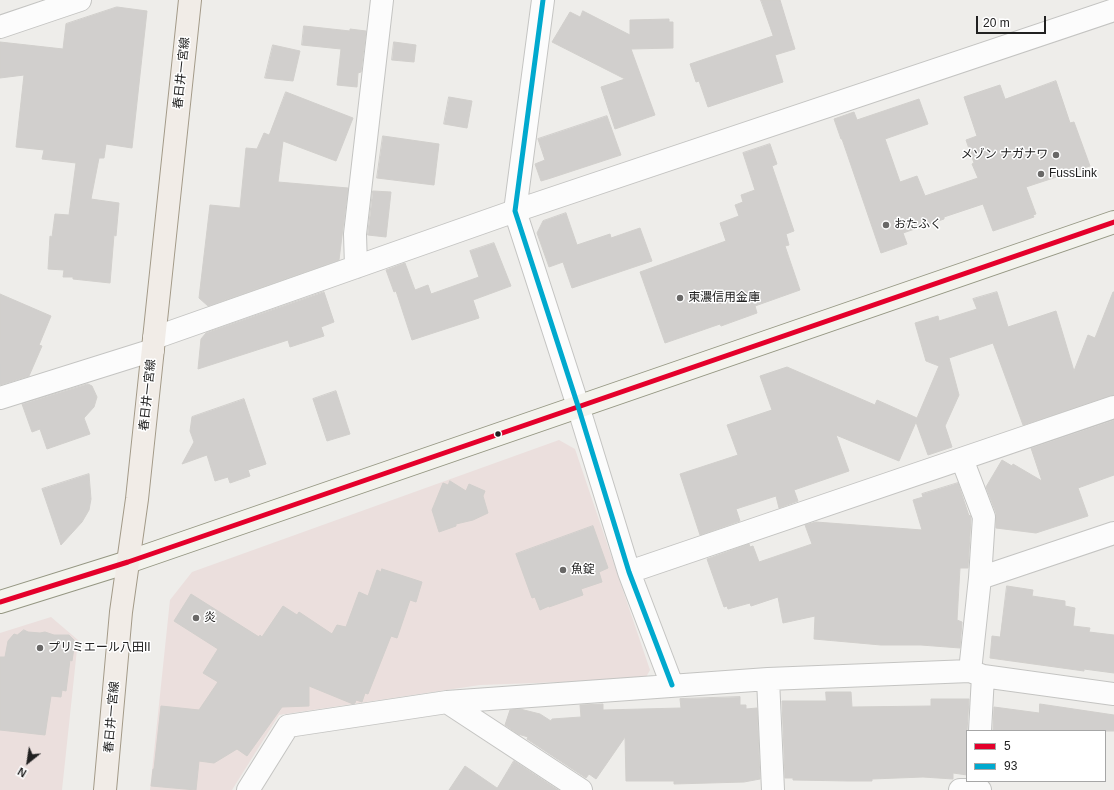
<!DOCTYPE html>
<meta charset="utf-8">
<style>
body{margin:0}
#map{position:relative;width:1114px;height:790px;overflow:hidden;background:#eeedea;font-family:Arial,sans-serif}
canvas{display:block}
.legend{position:absolute;left:966px;top:730px;width:140px;height:52px;box-sizing:border-box;background:#fff;border:1px solid #a6a6a6;margin:0;padding:5px 7px;list-style:none;font-size:12px;color:#212121}
.legend li{display:flex;align-items:center;gap:8px;height:20px}
.legend b{width:20px;border:1px solid #a6a6a6}
.north{position:absolute;left:8px;top:742px;width:40px;height:40px;-webkit-text-stroke:3px #fff;paint-order:stroke;rotate:210deg;font-size:11px;font-weight:700;line-height:16px;text-align:center;color:#212121}
.north::after{content:'';display:block;margin:auto;width:14px;height:18px;background:#212121;clip-path:polygon(50% 0,100% 100%,50% 72%,0 100%)}
.scale{position:absolute;left:976px;top:16px;width:70px;height:18px;box-sizing:border-box;border:2px solid #212121;border-top:0;padding-left:5px;font-size:12px;line-height:14px;white-space:nowrap;color:#212121;-webkit-text-stroke:3px #fff;paint-order:stroke}
</style>
<div id="map">
<canvas width="1114" height="790"></canvas>
<ul class="legend">
<li><b style="height:5px;background:#e4002b"></b>5</li>
<li><b style="height:5px;background:#00a9ce"></b>93</li>
</ul>
<div class="north">N</div>
<div class="scale">20 m</div>
</div>
<script>
const context = document.querySelector('canvas').getContext('2d');
context.lineJoin = 'round';
function fill(path, color) { context.fillStyle = color; context.fill(path, 'evenodd'); }
function strokePath(path, color, width, dash) { context.strokeStyle = color; context.lineWidth = width; context.lineCap = dash ? 'butt' : 'round'; context.setLineDash(dash || []); context.stroke(path); }
function write(font, color, halo, rows, align = 'center') {
  context.font = font + ' Arial,"Noto Sans JP",sans-serif'; context.lineWidth = 3; context.setLineDash([]); context.textBaseline = 'middle'; context.strokeStyle = halo; context.fillStyle = color; for (const [text, x, y, turn = 0] of rows) {
    context.save(); context.translate(x, y); context.rotate((+turn || 0) * Math.PI / 180); context.textAlign = isNaN(turn) ? turn : align; if (halo) context.strokeText(text, 0, 0); context.fillText(text, 0, 0); context.restore();
  }
}
fill(new Path2D(`
 M 559,440 L 575,449 L 650,670 L 645,679 L 480,685 L 279,715 L 232,790 L 150,790 L 170,600 L 192,572 Z
 M 51,617 L 78,640 L 62,790 L 0,790 L 0,633 Z`), '#ebdfdd');
const building = new Path2D(`
 M 761,0 L 780,0 L 795,49 L 775,55 L 783,82 L 708,107 L 699,81 L 696,82 L 690,64 L 773,36 Z
 M 117,7 L 147,11 L 132,148 L 106,144 L 104,158 L 99,158 L 91,199 L 119,203 L 116,236 L 114,235 L 110,283 L 73,279 L 73,277 L 63,277 L 64,270 L 48,269 L 50,236 L 52,237 L 55,214 L 69,215 L 76,163 L 42,159 L 44,150 L 16,147 L 24,75 L 0,78 L 0,42 L 63,49 L 66,24 Z
 M 583,11 L 630,35 L 630,20 L 669,19 L 669,22 L 673,22 L 673,48 L 631,49 L 655,115 L 615,129 L 601,87 L 625,79 L 552,42 L 570,12 L 580,17 Z
 M 304,26 L 350,31 L 350,29 L 366,31 L 361,72 L 358,73 L 357,87 L 337,85 L 341,49 L 302,45 Z
 M 394,42 L 416,45 L 414,62 L 392,60 Z
 M 273,45 L 300,51 L 293,81 L 265,78 Z
 M 1056,81 L 1070,123 L 1074,122 L 1090,166 L 1026,187 L 1036,214 L 1033,215 L 1034,217 L 993,231 L 983,204 L 944,217 L 944,219 L 903,233 L 907,244 L 881,253 L 842,139 L 841,139 L 834,119 L 854,112 L 857,120 L 919,99 L 928,124 L 885,139 L 900,182 L 917,176 L 925,196 L 978,178 L 972,164 L 974,163 L 966,140 L 977,136 L 964,97 L 1000,85 L 1005,99 Z
 M 286,92 L 353,118 L 336,161 L 283,141 L 278,182 L 348,188 L 339,260 L 208,306 L 199,298 L 210,205 L 240,208 L 246,148 L 257,149 L 264,133 L 269,135 Z
 M 449,97 L 472,101 L 467,128 L 444,124 Z
 M 607,116 L 621,155 L 551,178 L 541,181 L 535,164 L 545,160 L 538,139 Z
 M 383,136 L 439,144 L 434,185 L 377,178 Z
 M 770,144 L 777,164 L 772,166 L 794,231 L 786,234 L 789,245 L 785,246 L 800,290 L 755,306 L 757,313 L 721,326 L 720,324 L 665,343 L 640,272 L 726,241 L 720,223 L 739,216 L 735,205 L 743,202 L 741,195 L 755,190 L 743,153 Z
 M 373,191 L 391,192 L 386,237 L 368,235 Z
 M 566,213 L 577,245 L 610,234 L 611,238 L 640,228 L 652,261 L 572,288 L 563,262 L 549,267 L 537,233 L 543,221 Z
 M 494,243 L 511,286 L 473,300 L 479,318 L 412,340 L 396,291 L 394,292 L 386,270 L 405,263 L 415,290 L 428,285 L 431,294 L 479,277 L 470,251 Z
 M 324,292 L 334,322 L 321,327 L 324,336 L 290,347 L 288,340 L 198,369 L 201,339 L 206,333 Z
 M 997,292 L 1008,327 L 1056,311 L 1074,371 L 1088,335 L 1095,338 L 1113,292 L 1114,292 L 1114,395 L 1023,425 L 993,343 L 949,358 L 959,395 L 945,426 L 952,447 L 928,455 L 916,422 L 899,461 L 836,435 L 849,471 L 794,490 L 798,501 L 779,508 L 776,496 L 736,509 L 740,521 L 700,535 L 680,474 L 738,455 L 727,425 L 772,410 L 760,376 L 787,367 L 875,405 L 877,400 L 917,418 L 939,366 L 926,361 L 915,323 L 938,316 L 939,321 L 977,309 L 973,299 Z
 M 0,294 L 51,316 L 39,345 L 42,346 L 29,376 L 0,385 Z
 M 88,384 L 92,386 L 97,397 L 94,407 L 84,418 L 90,434 L 47,449 L 40,429 L 32,432 L 22,404 Z
 M 336,391 L 350,434 L 327,441 L 313,399 Z
 M 244,399 L 266,464 L 248,470 L 250,476 L 230,483 L 228,477 L 215,481 L 207,455 L 182,464 L 194,442 L 190,431 L 192,417 Z
 M 1114,420 L 1114,475 L 1078,488 L 1088,516 L 1036,533 L 996,528 L 996,513 L 986,487 L 1002,460 L 1012,466 L 1013,464 L 1042,481 L 1031,448 Z
 M 89,474 L 91,499 L 89,510 L 82,522 L 61,545 L 42,489 Z
 M 450,481 L 466,491 L 469,484 L 485,491 L 483,496 L 488,513 L 473,520 L 456,524 L 456,526 L 439,532 L 432,510 L 443,483 L 448,485 Z
 M 958,483 L 969,516 L 970,515 L 971,519 L 968,568 L 960,568 L 957,620 L 962,622 L 960,648 L 921,645 L 881,645 L 814,639 L 815,616 L 783,623 L 778,597 L 751,606 L 750,603 L 728,609 L 727,606 L 724,607 L 707,559 L 749,544 L 750,547 L 753,546 L 759,562 L 812,544 L 805,525 L 816,522 L 922,530 L 913,500 L 923,497 L 922,494 Z
 M 593,526 L 608,568 L 599,572 L 602,582 L 581,589 L 583,595 L 549,607 L 549,606 L 540,610 L 535,597 L 532,598 L 516,554 Z
 M 382,569 L 422,582 L 416,602 L 410,600 L 397,638 L 391,636 L 368,694 L 365,693 L 362,702 L 356,700 L 355,703 L 353,704 L 309,686 L 309,706 L 282,707 L 247,756 L 237,749 L 214,763 L 199,761 L 196,790 L 151,786 L 153,769 L 154,769 L 161,706 L 199,710 L 218,682 L 203,673 L 218,649 L 174,621 L 191,594 L 259,637 L 260,635 L 262,637 L 283,606 L 297,615 L 299,612 L 332,634 L 337,625 L 346,627 L 359,592 L 368,596 L 377,570 L 381,572 Z
 M 1007,586 L 1033,590 L 1032,596 L 1065,601 L 1065,606 L 1075,608 L 1073,626 L 1090,628 L 1089,632 L 1114,635 L 1114,673 L 1084,669 L 1084,671 L 990,658 L 992,636 L 1000,637 Z
 M 24,630 L 28,632 L 40,633 L 45,632 L 54,635 L 69,635 L 75,641 L 72,661 L 70,660 L 66,691 L 62,690 L 61,697 L 51,696 L 45,735 L 0,730 L 0,657 L 5,657 L 8,641 L 14,634 L 17,635 Z
 M 826,692 L 851,692 L 852,707 L 931,706 L 931,699 L 969,699 L 967,731 L 967,775 L 953,773 L 953,779 L 923,777 L 872,779 L 872,781 L 849,781 L 793,780 L 793,778 L 785,778 L 782,701 L 826,701 Z
 M 740,697 L 740,705 L 746,705 L 746,709 L 757,708 L 760,779 L 744,782 L 674,784 L 674,781 L 626,781 L 625,737 L 596,779 L 589,774 L 586,778 L 527,739 L 528,737 L 518,734 L 505,725 L 510,710 L 520,709 L 540,714 L 551,721 L 552,719 L 581,717 L 580,705 L 603,704 L 603,710 L 681,708 L 680,699 Z
 M 1040,704 L 1114,715 L 1114,731 L 993,731 L 994,707 L 1039,713 Z
 M 514,761 L 558,790 L 449,790 L 465,766 L 497,788 Z`);
fill(building, '#d1cfcd');
strokePath(building, '#d1cfcc', 1);
const minor = new Path2D(`
 M 543,0 L 515,211 L 578,406 L 629,572 L 672,685
 M 0,27 L 80,0
 M 356,267 L 355,234 L 382,0
 M 154,338 L 515,211 L 1114,10
 M 0,398 L 153,350
 M 962,459 L 984,517 L 980,578 L 970,671
 M 629,572 L 1114,407
 M 980,578 L 1114,533
 M 768,679 L 773,790
 M 447,702 L 581,790
 M 980,731 L 983,676
 M 248,790 L 288,726 L 447,702 L 768,679 L 970,671 L 983,676 L 1114,694
 M 960,790 L 980,790`);
const secondary = new Path2D(`
 M 0,602 L 128,562 L 1114,222`);
const primary = new Path2D(`
 M 105,790 L 121,612 L 137,499 L 190,0`);
strokePath(minor, '#c4c4c2', 24);
strokePath(secondary, '#959783', 24);
strokePath(primary, '#a39a88', 24);
strokePath(minor, '#fcfcfc', 22);
strokePath(secondary, '#f3f3ed', 22);
strokePath(primary, '#f1ece7', 22);
strokePath(new Path2D(`
 M 0,602 L 128,562 L 1114,222`), '#e4002b', 5);
strokePath(new Path2D(`
 M 543,0 L 515,211 L 578,406 L 629,572 L 672,685`), '#00a9ce', 5);
for (const [x, y, r, color] of [
 [1056,155,4,"#696867"],
 [1041,174,4,"#696867"],
 [886,225,4,"#696867"],
 [680,298,4,"#696867"],
 [498,434,3.5,"#212121"],
 [563,570,4,"#696867"],
 [196,618,4,"#696867"],
 [40,648,4,"#696867"]
]) { const dot = new Path2D(); dot.arc(x, y, r, 0, 2 * Math.PI); context.fillStyle = color; context.fill(dot); strokePath(dot, '#fff', 1.5); }
write('12px', '#212121', '#fff', [
 ["春日井一宮線",182,73,-84],
 ["春日井一宮線",148,395,-84],
 ["春日井一宮線",112,717,-85]
]);
write('12px', '#212121', '#fff', [
 ["メゾン ナガナワ",1048,155,"right"],
 ["FussLink",1049,174],
 ["おたふく",894,225],
 ["東濃信用金庫",688,298],
 ["魚錠",571,570],
 ["炎",204,618],
 ["プリミエール八田II",48,648]
], 'left');
</script>
